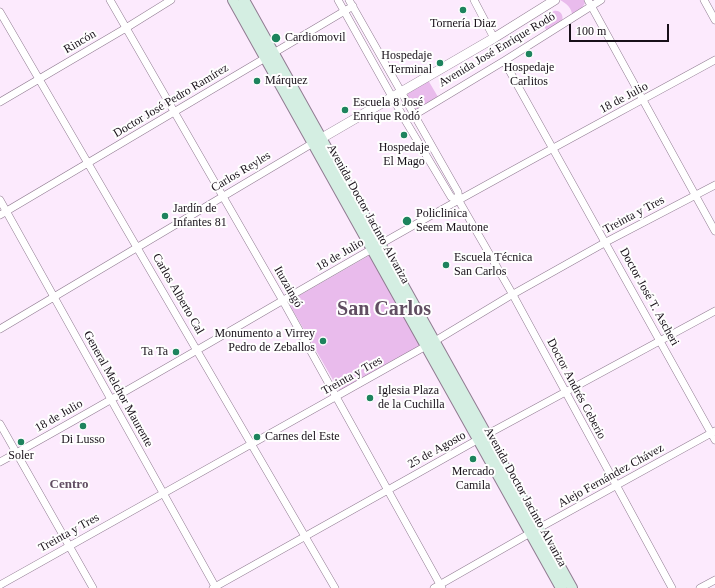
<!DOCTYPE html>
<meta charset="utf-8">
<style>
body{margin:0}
#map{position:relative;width:715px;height:588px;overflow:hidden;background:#fceafd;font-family:"Times New Roman",serif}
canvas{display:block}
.scale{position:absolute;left:569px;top:24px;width:100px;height:18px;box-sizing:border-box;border:2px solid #181019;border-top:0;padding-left:5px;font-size:12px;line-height:14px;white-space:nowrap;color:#181019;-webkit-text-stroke:3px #fefefe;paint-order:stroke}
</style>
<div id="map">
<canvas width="715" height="588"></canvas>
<div class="scale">100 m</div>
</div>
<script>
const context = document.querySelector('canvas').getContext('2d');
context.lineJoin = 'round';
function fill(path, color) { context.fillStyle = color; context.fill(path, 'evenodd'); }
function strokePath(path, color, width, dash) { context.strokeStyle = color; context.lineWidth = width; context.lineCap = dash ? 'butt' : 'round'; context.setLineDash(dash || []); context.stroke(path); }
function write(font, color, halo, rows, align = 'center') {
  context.font = font + ' "Times New Roman",serif'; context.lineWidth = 4; context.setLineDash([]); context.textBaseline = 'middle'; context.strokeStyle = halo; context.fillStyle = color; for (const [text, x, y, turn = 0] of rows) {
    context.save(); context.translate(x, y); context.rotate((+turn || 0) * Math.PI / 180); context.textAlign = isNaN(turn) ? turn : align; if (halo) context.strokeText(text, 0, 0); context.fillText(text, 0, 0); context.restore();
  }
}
fill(new Path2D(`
 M 560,0 L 584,0 L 585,3 L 582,8 L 572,15 C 572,8 566,3 560,0 Z
 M 554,11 C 560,10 564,15 562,21 L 547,31 L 540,20 Z
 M 428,80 L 438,97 L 416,111 L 407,96 L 409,91 Z
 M 370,255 L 422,347 L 340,392 L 288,302 Z`), '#e9bbec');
const minor = new Path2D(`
 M 110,0 L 283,301 L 442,588
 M 338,0 L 405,120 L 451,197 L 459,201
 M 349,0 L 458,192 L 459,201 L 513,295 L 672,588
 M 474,0 L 494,38
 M 588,0 L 715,231
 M 704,0 L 715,20
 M 0,12 L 335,588
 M 504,61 L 715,440
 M 0,102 L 126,28 L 171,0
 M 411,117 L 504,61 L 601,0
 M 0,200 L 216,588
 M 0,215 L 353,6
 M 0,329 L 313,143
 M 0,424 L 93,588
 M 0,462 C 125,393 248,320 372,249 C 485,184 600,123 715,60
 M 0,585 L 435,341 L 508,297 L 606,242 L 715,185
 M 213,588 L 486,435 L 715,311
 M 434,588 L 539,528 L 715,431
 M 700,588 L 715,580`);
const tertiary = new Path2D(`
 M 315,142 L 494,38 L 555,0`);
const secondary = new Path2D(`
 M 233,0 L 561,588
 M 244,0 L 572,588`);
strokePath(minor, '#907b91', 8);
strokePath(tertiary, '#907b91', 10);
strokePath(secondary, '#907b91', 12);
strokePath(minor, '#fff', 7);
strokePath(tertiary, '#fff', 9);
strokePath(secondary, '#d4eee2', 10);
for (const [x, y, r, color] of [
 [463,10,4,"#1d835d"],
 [276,38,5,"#1d835d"],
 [529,54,4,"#1d835d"],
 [440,63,4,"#1d835d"],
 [257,81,4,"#1d835d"],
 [345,110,4,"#1d835d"],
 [404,135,4,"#1d835d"],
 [165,216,4,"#1d835d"],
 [407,221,5,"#1d835d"],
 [446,265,4,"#1d835d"],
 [323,341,4,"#1d835d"],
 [176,352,4,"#1d835d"],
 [370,398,4,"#1d835d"],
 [83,426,4,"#1d835d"],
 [257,437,4,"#1d835d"],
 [21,442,4,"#1d835d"],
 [473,459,4,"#1d835d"]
]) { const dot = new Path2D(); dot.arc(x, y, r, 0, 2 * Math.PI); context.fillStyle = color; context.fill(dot); strokePath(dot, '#fefefe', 1.5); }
write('12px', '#181019', '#fefefe', [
 ["Tornería Diaz",463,24,"center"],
 ["Cardiomovil",285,38],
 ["Hospedaje",432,56,"right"],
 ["Terminal",432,70,"right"],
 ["Hospedaje",529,68,"center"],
 ["Carlitos",529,82,"center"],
 ["Márquez",265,81],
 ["Escuela 8 José",353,103],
 ["Enrique Rodó",353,117],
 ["Hospedaje",404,148,"center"],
 ["El Mago",404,162,"center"],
 ["Jardín de",173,209],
 ["Infantes 81",173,223],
 ["Policlinica",416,214],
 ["Seem Mautone",416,228],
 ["Escuela Técnica",454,258],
 ["San Carlos",454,272],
 ["Monumento a Virrey",315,334,"right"],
 ["Pedro de Zeballos",315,348,"right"],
 ["Ta Ta",168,352,"right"],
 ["Iglesia Plaza",378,391],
 ["de la Cuchilla",378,405],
 ["Carnes del Este",265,437],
 ["Di Lusso",83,440,"center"],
 ["Soler",21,456,"center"],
 ["Mercado",473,472,"center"],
 ["Camila",473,486,"center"]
], 'left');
write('12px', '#181019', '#fefefe', [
 ["Rincón",80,42,-30],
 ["Avenida José Enrique Rodó",497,50,-31],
 ["18 de Julio",624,98,-28],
 ["Doctor José Pedro Ramírez",171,101,-31],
 ["Carlos Reyles",241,172,-31],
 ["Avenida Doctor Jacinto Alvariza",368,214,61],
 ["Treinta y Tres",634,215,-28],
 ["18 de Julio",340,255,-30],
 ["Ituzaingó",288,287,60],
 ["Carlos Alberto Cal",178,294,60],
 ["Doctor José T. Ascheri",649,297,61],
 ["Treinta y Tres",352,376,-29],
 ["General Melchor Maurente",118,389,61],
 ["Doctor Andrés Ceberio",576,389,62],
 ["18 de Julio",59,416,-30],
 ["25 de Agosto",437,450,-29],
 ["Alejo Fernández Chávez",611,476,-29],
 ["Avenida Doctor Jacinto Alvariza",525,497,61],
 ["Treinta y Tres",69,533,-29]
]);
write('bold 13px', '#614e62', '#fefefe', [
 ["Centro",69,485]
]);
write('bold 20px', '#614e62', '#fefefe', [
 ["San Carlos",384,310]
]);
</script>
